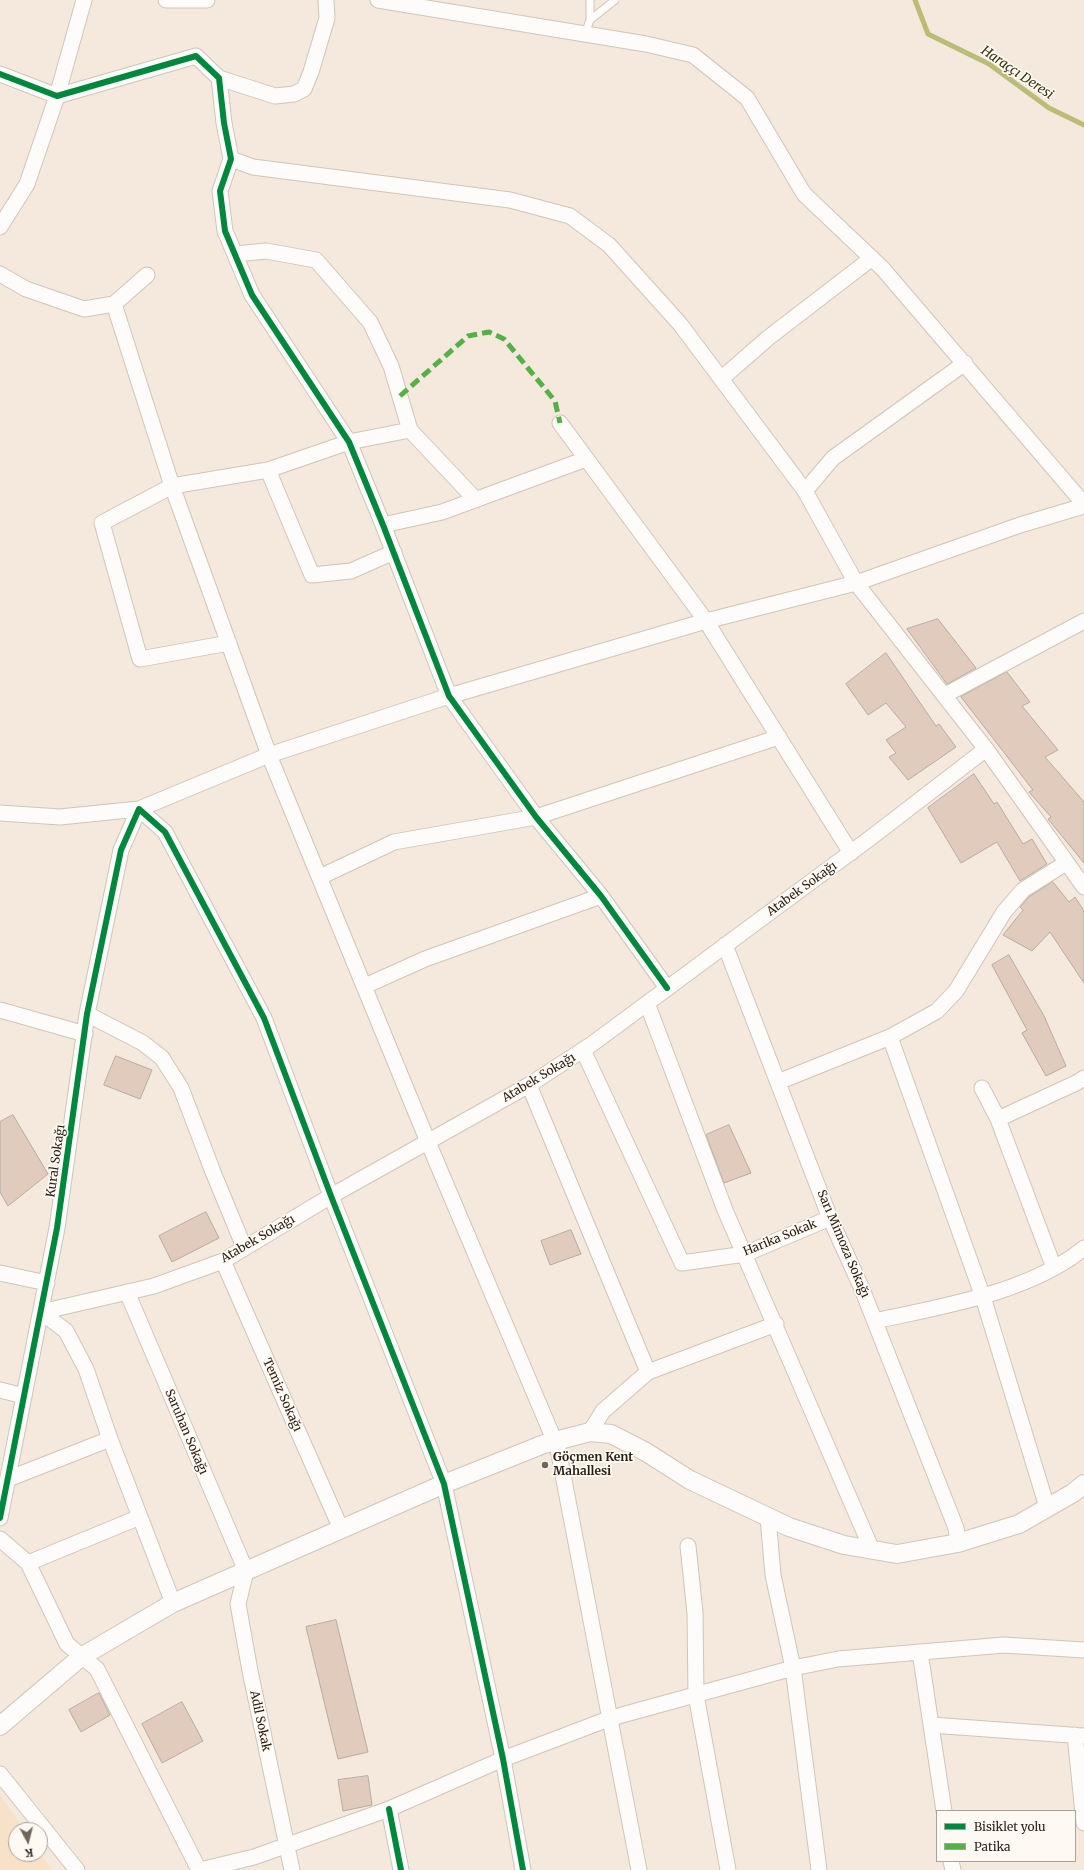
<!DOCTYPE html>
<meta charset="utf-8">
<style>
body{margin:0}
#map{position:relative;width:1084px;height:1870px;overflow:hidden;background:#f4e9dc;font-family:Merriweather,serif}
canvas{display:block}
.legend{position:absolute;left:936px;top:1810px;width:140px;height:52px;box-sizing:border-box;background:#fff9f3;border:1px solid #a9a29a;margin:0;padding:5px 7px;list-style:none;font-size:12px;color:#281f14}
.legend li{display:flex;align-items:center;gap:8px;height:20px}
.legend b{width:20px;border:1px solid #a9a29a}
.north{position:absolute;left:8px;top:1822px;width:40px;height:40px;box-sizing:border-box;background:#fff9f3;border:1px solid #a9a29a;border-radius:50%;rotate:173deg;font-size:11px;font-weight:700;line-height:16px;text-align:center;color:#281f14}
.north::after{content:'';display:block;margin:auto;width:14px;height:18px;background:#6f665a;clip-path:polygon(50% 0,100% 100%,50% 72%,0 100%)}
</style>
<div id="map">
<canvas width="1084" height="1870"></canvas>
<ul class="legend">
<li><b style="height:5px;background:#00873e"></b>Bisiklet yolu</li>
<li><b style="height:5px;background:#56b144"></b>Patika</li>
</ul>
<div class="north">K</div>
</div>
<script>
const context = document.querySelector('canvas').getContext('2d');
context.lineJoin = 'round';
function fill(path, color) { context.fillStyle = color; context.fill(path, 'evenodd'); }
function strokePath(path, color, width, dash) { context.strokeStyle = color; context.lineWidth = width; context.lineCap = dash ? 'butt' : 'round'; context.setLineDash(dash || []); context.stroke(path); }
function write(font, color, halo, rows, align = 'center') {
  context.font = font + ' Merriweather,serif'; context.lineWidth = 3.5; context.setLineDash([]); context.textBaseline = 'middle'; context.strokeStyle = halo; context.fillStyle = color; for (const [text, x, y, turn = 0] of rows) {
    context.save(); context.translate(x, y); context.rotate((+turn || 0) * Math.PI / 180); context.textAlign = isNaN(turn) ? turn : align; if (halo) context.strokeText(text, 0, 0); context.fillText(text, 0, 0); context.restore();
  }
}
fill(new Path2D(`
 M 0,1795 L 24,1830 L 16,1830 L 16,1854 L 40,1854 L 40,1853 L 52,1870 L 0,1870 Z`), '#f7e1c8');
strokePath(new Path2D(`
 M 915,0 L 928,34 L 989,64 L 1049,108 L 1084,125`), '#bbbc75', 5);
const building = new Path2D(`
 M 938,619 L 976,668 L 947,684 L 907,629 Z
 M 886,653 L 936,726 L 939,724 L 956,747 L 908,780 L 889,757 L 896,753 L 886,740 L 906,727 L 886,703 L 868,715 L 846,684 Z
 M 1007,672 L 1030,702 L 1022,706 L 1058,750 L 1045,757 L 1084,802 L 1084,863 L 1048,819 L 1051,817 L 1029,792 L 1033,790 L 961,697 Z
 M 974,774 L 994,804 L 997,802 L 1023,844 L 1032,839 L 1047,864 L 1020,881 L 997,842 L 961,863 L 928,808 Z
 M 1053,882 L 1069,902 L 1075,897 L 1084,911 L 1084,983 L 1050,932 L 1032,951 L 1003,935 L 1023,910 L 1020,907 L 1029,897 Z
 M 1009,955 L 1044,1016 L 1066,1066 L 1046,1076 L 1022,1033 L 1027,1030 L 992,965 Z
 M 116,1056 L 152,1070 L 140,1099 L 104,1085 Z
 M 13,1115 L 48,1174 L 8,1206 L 0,1192 L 0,1122 Z
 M 729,1125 L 751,1173 L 724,1183 L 706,1135 Z
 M 206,1212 L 219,1238 L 172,1262 L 159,1236 Z
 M 571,1230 L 581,1254 L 550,1265 L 541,1241 Z
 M 336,1620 L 368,1752 L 338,1759 L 306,1627 Z
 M 99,1693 L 110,1715 L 81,1732 L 69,1710 Z
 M 182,1702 L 203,1741 L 162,1763 L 142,1724 Z
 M 368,1776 L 372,1805 L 343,1811 L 338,1780 Z`);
fill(building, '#e1cbbd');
strokePath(building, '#b6aba2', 1);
const service = new Path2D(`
 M 590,20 L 590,0
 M 585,34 L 590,20 L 615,0`);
const minor = new Path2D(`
 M 166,0 L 207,0
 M 378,0 L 646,44 L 693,55 L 747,98 L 804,194 L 883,269 L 1084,504
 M 0,74 L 57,96 L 196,56 L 219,78 L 224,123 L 231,159 L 220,191 L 225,231 L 252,295 L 349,442 L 383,525 L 449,696 L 536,817 L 601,896 L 667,988
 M 219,78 L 275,96 L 294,94 L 304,89 L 311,72 L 327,18 L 326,0
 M 231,159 L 253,167 L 510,200 L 570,216 L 609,245 L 680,324 L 805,491 L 856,583 L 986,749 L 1084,887
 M 0,227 L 27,184 L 57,96 L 84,0
 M 235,254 L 266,251 L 316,260 L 370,322 L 391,366 L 410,430 L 476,500
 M 0,274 L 26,289 L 84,309 L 114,304 L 147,275
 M 114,304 L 172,486 L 269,755 L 428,1142 L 558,1449 L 639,1870
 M 721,379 L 768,338 L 872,258
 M 560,423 L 706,621 L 851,853
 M 268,470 L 312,575 L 351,571 L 394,552
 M 805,491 L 833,458 L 965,363
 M 383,525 L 442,512 L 586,459
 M 229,643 L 140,659 L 102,523 L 172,486 L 268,470 L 349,442 L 410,430
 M 945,695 L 1084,621
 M 0,813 L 60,817 L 139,809 L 269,755 L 449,696 L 706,621 L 856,583 L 1020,525 L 1084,506
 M 320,877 L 394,842 L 536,817 L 779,737
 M 725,945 L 830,1218 L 862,1289 L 956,1528 L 958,1543
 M 365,986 L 425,959 L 601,896
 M 647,1003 L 725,1210 L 872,1550
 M 0,1010 L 85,1034
 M 87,1014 L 143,1043 L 162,1058 L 181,1088 L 213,1172 L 244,1247
 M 890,1037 L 983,1297 L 1047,1507
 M 583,1050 L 682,1263 L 745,1254 L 830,1218
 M 778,1082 L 890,1037 L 937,1011 L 956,991 L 1004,912 L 1023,890 L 1066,863
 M 529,1085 L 648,1372 L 603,1411 L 590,1432
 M 982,1088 L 998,1119 L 1054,1268
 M 998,1119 L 1076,1083 L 1084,1078
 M 223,1261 L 341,1529
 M 0,1273 L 47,1283
 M 127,1292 L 246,1571 L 238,1604 L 250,1671 L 292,1870
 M 41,1312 L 154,1286 L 223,1261 L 331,1196 L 529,1085 L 592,1044 L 873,836 L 986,749
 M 41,1312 L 66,1331 L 86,1369 L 110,1439 L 173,1603
 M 875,1321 C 942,1306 1029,1293 1084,1248
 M 648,1372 L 776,1324
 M 0,1390 L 24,1396
 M 8,1479 L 110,1439
 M 768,1517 L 773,1575 L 793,1668 L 838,1659 L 1004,1645 L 1084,1650
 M 0,1518 L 57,1228 L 87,1014 L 121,850 L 139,809 L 165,832 L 264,1018 L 331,1196 L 444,1484 L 503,1759 L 523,1870
 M 0,1539 L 28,1563 L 67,1644 L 97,1669 L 199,1870
 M 688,1546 L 695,1613 L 696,1695 L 728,1870
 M 28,1563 L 140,1517
 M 920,1652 L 944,1811
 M 931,1725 L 1084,1736
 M 1075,1735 L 1084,1823
 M 0,1774 L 77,1870
 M 389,1809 L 401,1870
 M 951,1861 L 953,1870
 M 200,1870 L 254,1857 L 389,1809 L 503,1759 L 611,1718 L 793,1668 L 819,1870`);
const tertiary = new Path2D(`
 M 0,1726 L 81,1657 L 173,1603 L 444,1484 L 544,1444 L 590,1432 L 611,1434 L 646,1452 L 690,1480 L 789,1527 L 844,1545 L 897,1554 L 958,1543 L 1019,1524 L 1073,1493 L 1084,1484`);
strokePath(service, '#cfc5b9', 9);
strokePath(minor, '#cfc5b9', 17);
strokePath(tertiary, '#cfc5b9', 20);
strokePath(service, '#fdfcfa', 7);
strokePath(minor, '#fdfcfa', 15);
strokePath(tertiary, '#fdfcfa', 18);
strokePath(new Path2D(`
 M 400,396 L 468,336 L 489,332 L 504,339 L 555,401 L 560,423`), '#56b144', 5, [10, 5]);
strokePath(new Path2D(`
 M 0,74 L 57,96 L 196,56 L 219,78 L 224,123 L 231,159 L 220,191 L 225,231 L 252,295 L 349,442 L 383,525 L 449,696 L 536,817 L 601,896 L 667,988
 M 0,1518 L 57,1228 L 87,1014 L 121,850 L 139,809 L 165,832 L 264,1018 L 331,1196 L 444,1484 L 503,1759 L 523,1870
 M 389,1809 L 401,1870`), '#00873e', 6);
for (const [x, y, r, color] of [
 [545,1465,4,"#6f665a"]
]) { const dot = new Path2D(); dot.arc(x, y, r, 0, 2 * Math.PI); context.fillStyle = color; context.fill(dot); strokePath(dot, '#fff9f3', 1.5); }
write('12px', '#281f14', '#fff9f3', [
 ["Atabek Sokağı",802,889,-36],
 ["Atabek Sokağı",539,1078,-31],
 ["Kural Sokağı",56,1161,-82],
 ["Harika Sokak",780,1238,-22],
 ["Atabek Sokağı",258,1239,-30],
 ["Sarı Mimoza Sokağı",843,1244,67],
 ["Temiz Sokağı",282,1395,66],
 ["Saruhan Sokağı",186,1432,67],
 ["Adil Sokak",260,1721,78]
]);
write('bold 12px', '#281f14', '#fff9f3', [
 ["Göçmen Kent",553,1458],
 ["Mahallesi",553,1472]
], 'left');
write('italic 13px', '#31330a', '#fff9f3', [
 ["Haraççı Deresi",1017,73,34]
]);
</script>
